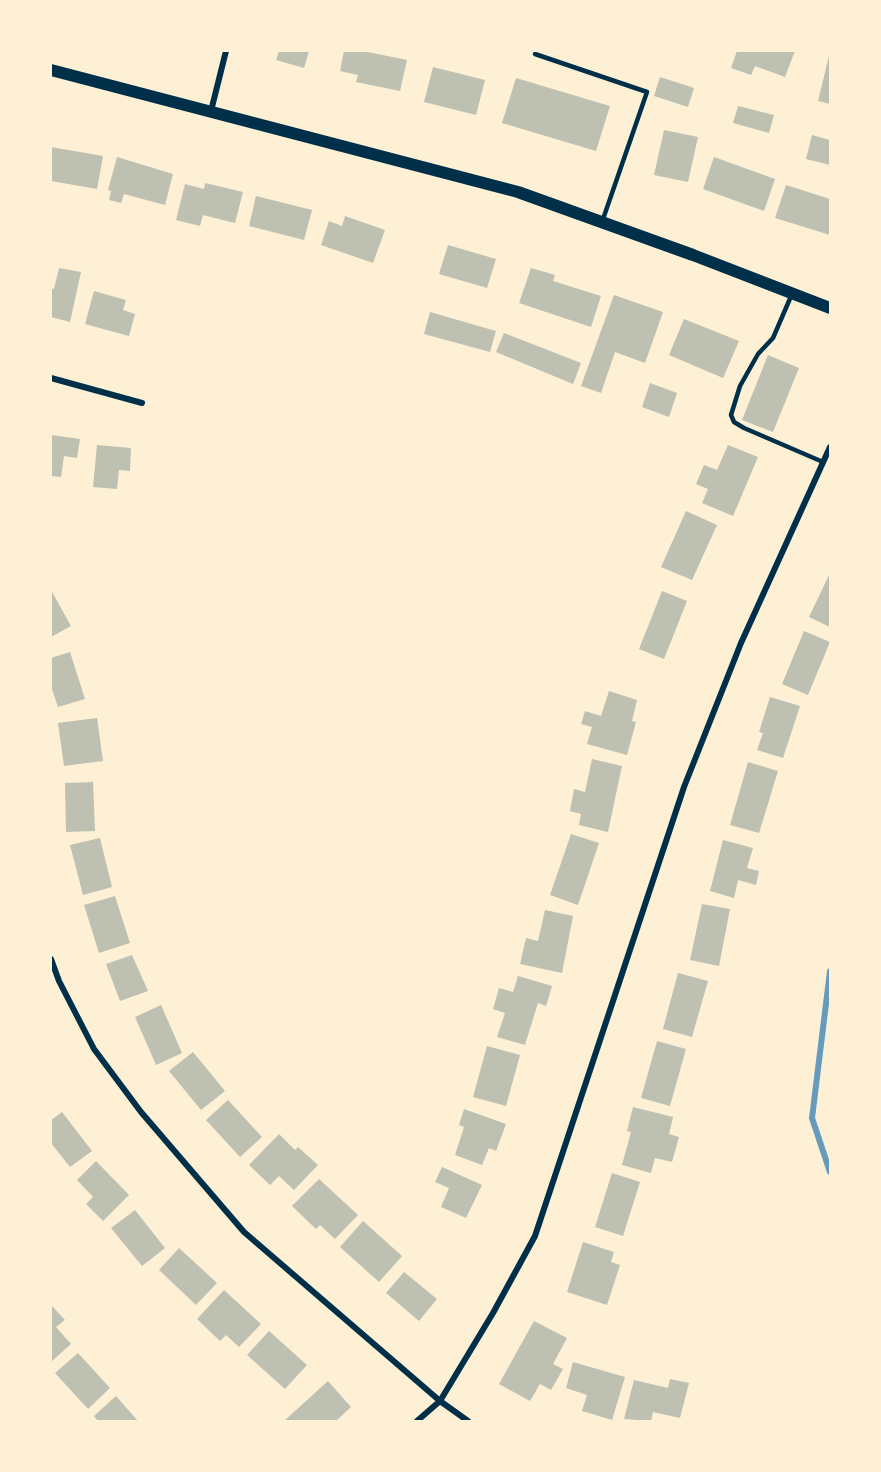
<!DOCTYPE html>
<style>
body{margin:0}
#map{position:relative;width:881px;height:1472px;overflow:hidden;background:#fdf0d5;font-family:"DejaVu Sans",sans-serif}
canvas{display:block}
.frame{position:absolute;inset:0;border:52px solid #fdf0d5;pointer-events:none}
</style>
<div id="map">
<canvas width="881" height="1472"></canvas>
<div class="frame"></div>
</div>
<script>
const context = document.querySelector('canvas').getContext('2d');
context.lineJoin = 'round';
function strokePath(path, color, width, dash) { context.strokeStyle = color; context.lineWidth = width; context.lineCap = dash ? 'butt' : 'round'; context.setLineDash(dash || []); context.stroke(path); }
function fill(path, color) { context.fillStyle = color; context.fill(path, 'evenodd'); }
strokePath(new Path2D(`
 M 830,971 L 812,1118 L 830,1172`), '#669bbc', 6);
fill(new Path2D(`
 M 279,51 L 309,51 L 304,68 L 276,60 Z
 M 344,51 L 363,51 L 407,60 L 400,91 L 356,82 L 358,75 L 340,71 Z
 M 737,51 L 795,51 L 785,77 L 755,66 L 751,75 L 731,68 Z
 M 829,56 L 830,56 L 830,104 L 818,101 Z
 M 433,67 L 485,80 L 476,115 L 424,102 Z
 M 660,77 L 694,88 L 688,107 L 654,96 Z
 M 516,78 L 610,106 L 596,151 L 502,123 Z
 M 738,106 L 774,115 L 769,133 L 733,123 Z
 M 664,130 L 698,137 L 688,182 L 654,175 Z
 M 812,135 L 830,140 L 830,165 L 806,159 Z
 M 51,147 L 103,156 L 97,189 L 51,181 Z
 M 117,157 L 173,174 L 165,205 L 124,194 L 121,203 L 109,200 L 111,191 L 108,190 Z
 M 714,157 L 775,179 L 764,211 L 703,189 Z
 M 205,183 L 243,192 L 235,223 L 203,215 L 200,226 L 176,220 L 185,184 L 204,189 Z
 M 786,185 L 830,199 L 830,235 L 775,218 Z
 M 256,196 L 312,210 L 304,240 L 249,226 Z
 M 345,216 L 385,230 L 373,263 L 321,245 L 329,221 L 342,226 Z
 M 448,245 L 496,259 L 487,288 L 439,274 Z
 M 59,268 L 81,272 L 70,322 L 51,317 L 51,288 L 54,289 Z
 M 531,268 L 555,275 L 553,281 L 601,296 L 591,327 L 519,303 Z
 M 94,291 L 126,300 L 123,310 L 135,314 L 129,336 L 85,324 Z
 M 614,295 L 663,312 L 645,363 L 615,352 L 601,393 L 581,386 Z
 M 430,312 L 496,331 L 490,352 L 424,334 Z
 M 684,319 L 739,341 L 723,378 L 669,355 Z
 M 504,333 L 581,363 L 573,384 L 496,352 Z
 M 768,355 L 799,368 L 773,432 L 742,420 Z
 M 650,383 L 677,393 L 669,417 L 642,407 Z
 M 51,435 L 80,439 L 77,458 L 64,456 L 61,477 L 51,476 Z
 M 97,445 L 131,448 L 130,471 L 119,470 L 117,489 L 93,487 Z
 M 728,445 L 758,457 L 733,516 L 702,503 L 708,489 L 696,484 L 704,465 L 717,470 Z
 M 686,511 L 717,525 L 692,580 L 661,567 Z
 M 830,573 L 830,627 L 809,617 Z
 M 51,590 L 71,626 L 51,637 Z
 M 662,591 L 687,601 L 664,659 L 639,649 Z
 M 804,631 L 830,642 L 808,695 L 782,684 Z
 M 70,652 L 85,699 L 58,707 L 51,686 L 51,658 Z
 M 609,691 L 637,700 L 632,721 L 636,722 L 627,755 L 587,744 L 592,727 L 581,724 L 585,711 L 601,716 Z
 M 770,697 L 800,706 L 783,758 L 757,750 L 763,733 L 759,732 Z
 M 97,718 L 103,761 L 64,766 L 58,723 Z
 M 592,759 L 622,766 L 608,832 L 579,825 L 581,814 L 570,811 L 574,789 L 585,792 Z
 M 748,762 L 778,771 L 759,833 L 730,825 Z
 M 93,782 L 95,831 L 66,832 L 65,783 Z
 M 571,834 L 599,843 L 578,905 L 550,895 Z
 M 100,838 L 112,887 L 83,895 L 70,845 Z
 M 723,840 L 753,848 L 747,868 L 759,871 L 756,885 L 738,880 L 734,898 L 710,891 Z
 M 115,896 L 130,943 L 99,953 L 84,905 Z
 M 702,904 L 730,909 L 719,966 L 690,960 Z
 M 545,910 L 573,916 L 562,973 L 520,964 L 526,938 L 538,941 Z
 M 132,955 L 148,991 L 120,1001 L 106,964 Z
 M 678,973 L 708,981 L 692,1037 L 663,1029 Z
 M 518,976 L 552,986 L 546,1006 L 538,1003 L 525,1045 L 497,1037 L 505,1013 L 493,1009 L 499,988 L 513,992 Z
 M 161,1005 L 182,1053 L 156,1065 L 135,1017 Z
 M 657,1041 L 686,1049 L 670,1106 L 641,1098 Z
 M 487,1046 L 520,1055 L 506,1106 L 473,1097 Z
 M 193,1052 L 225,1091 L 201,1110 L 169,1071 Z
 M 228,1100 L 262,1137 L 240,1157 L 206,1120 Z
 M 633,1107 L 673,1117 L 669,1134 L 679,1137 L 672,1162 L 655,1158 L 651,1173 L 622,1165 L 631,1132 L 627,1131 Z
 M 464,1109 L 506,1124 L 496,1151 L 489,1148 L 482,1165 L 455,1155 L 464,1127 L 459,1125 Z
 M 62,1112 L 92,1151 L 70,1167 L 51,1143 L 51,1120 Z
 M 279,1134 L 295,1150 L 298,1147 L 318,1165 L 294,1190 L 279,1176 L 270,1185 L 249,1165 Z
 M 96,1161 L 129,1195 L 103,1221 L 86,1204 L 93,1197 L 77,1180 Z
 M 442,1167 L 482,1185 L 466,1218 L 441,1207 L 449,1188 L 435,1182 Z
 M 612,1173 L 640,1182 L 623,1236 L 595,1227 Z
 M 319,1179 L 358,1215 L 335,1239 L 320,1225 L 316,1229 L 292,1206 Z
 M 135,1210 L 165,1248 L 142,1266 L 111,1228 Z
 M 363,1221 L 402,1256 L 379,1282 L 340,1247 Z
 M 583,1242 L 614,1252 L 611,1262 L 620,1265 L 607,1305 L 567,1292 Z
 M 179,1248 L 217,1283 L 196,1305 L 159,1270 Z
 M 404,1272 L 437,1299 L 419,1321 L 386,1293 Z
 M 224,1290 L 261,1324 L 239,1347 L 226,1335 L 220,1341 L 197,1319 Z
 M 51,1305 L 65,1320 L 56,1327 L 71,1344 L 51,1362 Z
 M 534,1321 L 567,1338 L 553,1364 L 563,1369 L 551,1390 L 540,1384 L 530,1401 L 499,1384 Z
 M 269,1331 L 307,1365 L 285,1389 L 247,1355 Z
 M 78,1353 L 110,1388 L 88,1409 L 55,1373 Z
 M 573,1362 L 625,1377 L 612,1420 L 582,1411 L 587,1395 L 566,1388 Z
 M 670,1379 L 689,1383 L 680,1418 L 653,1412 L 651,1421 L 624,1419 L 634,1380 L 668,1388 Z
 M 328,1381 L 351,1407 L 336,1421 L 284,1421 Z
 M 116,1396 L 138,1421 L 98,1421 L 94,1416 Z`), '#bec0b2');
strokePath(new Path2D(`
 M 535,54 L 647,92 L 602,222
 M 792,294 L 773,338 L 758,354 L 740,386 L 731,415 L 734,422 L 744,428 L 823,462`), '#003049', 4.5);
strokePath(new Path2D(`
 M 211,111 L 226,51
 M 51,378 L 142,403
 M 51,959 L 59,981 L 94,1049 L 141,1112 L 244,1232 L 440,1401 L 468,1421
 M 417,1421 L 440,1401 L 493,1313 L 535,1236 L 684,787 L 741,643 L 830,447`), '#003049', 6);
strokePath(new Path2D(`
 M 51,70 L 518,192 L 693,255 L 830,308`), '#003049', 12);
</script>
